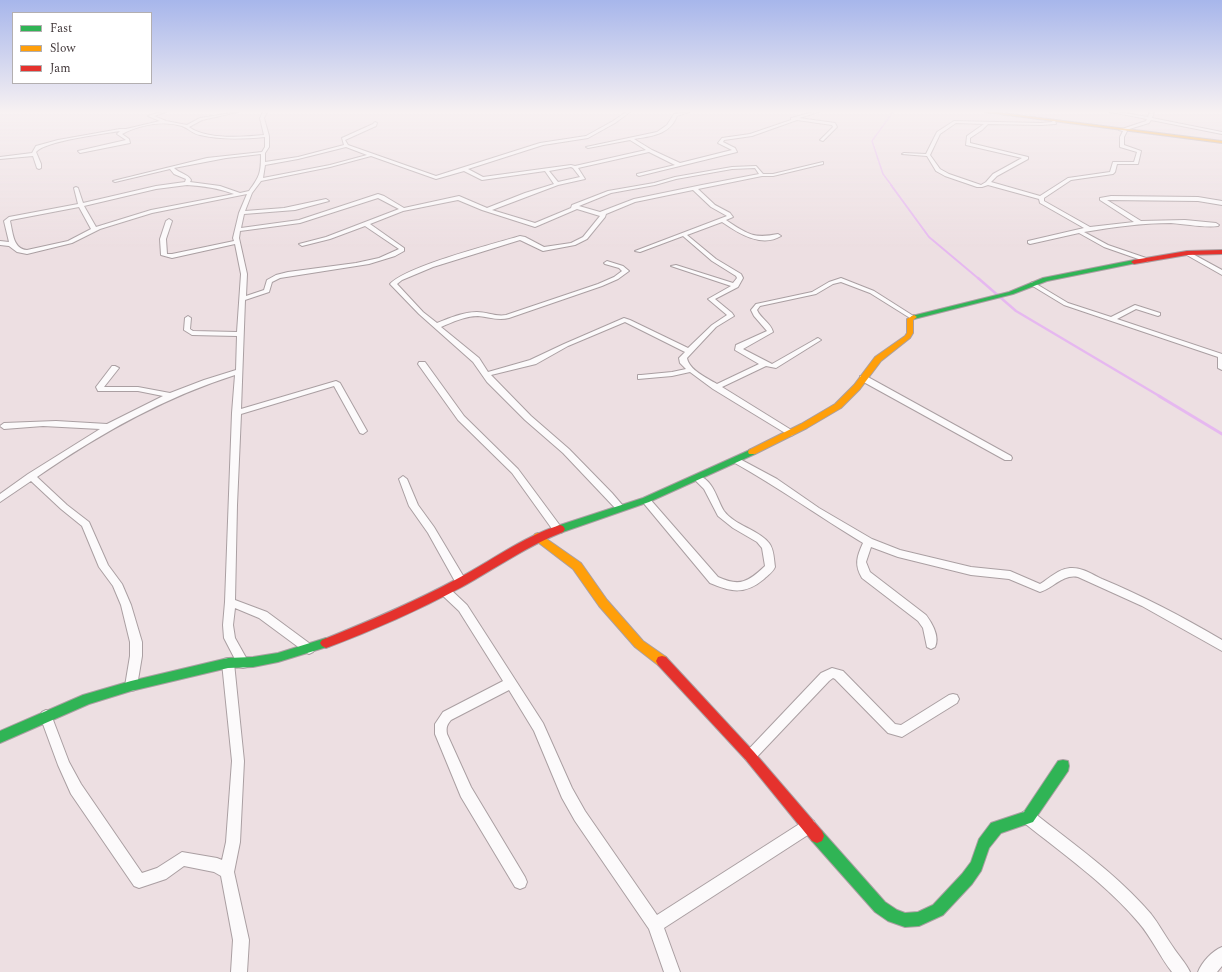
<!DOCTYPE html>
<style>
body{margin:0}
#map{position:relative;width:1222px;height:972px;overflow:hidden;background:#eddfe2;font-family:Spectral,serif}
canvas{display:block}
.legend{position:absolute;left:12px;top:12px;width:140px;height:72px;box-sizing:border-box;background:#fff;border:1px solid #b3afb0;margin:0;padding:5px 7px;list-style:none;font-size:12px;color:#413739}
.legend li{display:flex;align-items:center;gap:8px;height:20px}
.legend b{width:20px;border:1px solid #b3afb0}
</style>
<div id="map">
<canvas width="1222" height="972"></canvas>
<ul class="legend">
<li><b style="height:5px;background:#30b455"></b>Fast</li>
<li><b style="height:5px;background:#ff9f0a"></b>Slow</li>
<li><b style="height:5px;background:#e5322d"></b>Jam</li>
</ul>
</div>
<script>
const context = document.querySelector('canvas').getContext('2d');
context.lineJoin = 'round';
function strokePath(path, color, width, dash) { context.strokeStyle = color; context.lineWidth = width; context.lineCap = dash ? 'butt' : 'round'; context.setLineDash(dash || []); context.stroke(path); }
function fill(path, color) { context.fillStyle = color; context.fill(path, 'evenodd'); }
strokePath(new Path2D(`
 M 892,186 L 883,174 L 872,141 L 893,112`), '#e6b8f0', 1.5);
strokePath(new Path2D(`
 M 891,185 L 929,237 L 979,279`), '#e6b8f0', 2);
strokePath(new Path2D(`
 M 978,278 L 1016,311 L 1161,397`), '#e6b8f0', 2.5);
strokePath(new Path2D(`
 M 1159,396 L 1222,434`), '#e6b8f0', 3);
const street = new Path2D(`
 M 161,112 L 166,112 L 154,116 L 166,121 L 187,125 L 200,118 L 238,112 L 202,120 L 189,127 C 207,140 243,137 264,135 L 260,118 L 263,112 L 267,112 L 264,118 L 269,136 L 269,147 L 265,153 L 265,162 L 298,157 L 344,145 L 342,138 L 373,124 L 375,122 L 377,123 L 376,126 L 345,140 L 348,145 L 436,176 L 540,143 L 586,136 L 613,121 L 626,112 L 630,112 L 615,123 L 588,138 L 543,145 L 468,169 L 483,177 L 571,165 L 575,166 L 646,150 L 630,140 L 588,148 L 586,147 L 657,132 L 667,125 L 674,114 L 689,112 L 677,116 C 670,135 651,136 634,139 L 652,150 L 680,163 L 732,150 L 718,143 L 722,138 L 750,134 L 791,120 L 791,118 L 813,112 L 819,112 L 799,118 L 835,123 L 837,127 L 823,141 L 820,140 L 833,127 L 832,125 L 797,120 L 752,136 L 724,140 L 723,142 L 735,148 L 737,152 L 639,176 L 637,175 L 637,174 L 675,165 L 649,152 L 578,168 L 585,179 L 558,185 L 492,210 L 535,223 L 571,208 L 572,205 L 608,191 L 654,183 L 675,177 L 732,167 L 756,166 L 763,174 L 773,174 L 823,162 L 823,164 L 773,176 L 762,176 L 698,189 L 715,205 L 730,213 L 733,217 L 726,220 C 747,234 753,239 778,234 L 781,236 C 761,248 738,233 722,222 L 687,235 L 716,259 L 741,274 L 743,278 L 738,287 L 715,299 L 732,313 L 734,316 L 716,327 L 687,358 C 689,370 707,378 717,384 L 759,364 L 735,350 L 736,345 L 767,331 L 754,316 L 751,310 L 756,304 L 812,292 L 829,282 L 841,278 L 874,291 L 915,317 L 912,319 L 910,318 L 870,293 L 841,282 L 833,284 L 816,294 L 760,306 L 757,310 C 761,319 771,323 773,332 L 743,349 L 772,364 L 816,339 L 818,338 L 821,340 L 776,368 L 766,366 L 722,387 L 793,431 L 794,433 L 793,435 L 790,436 L 713,389 L 690,372 L 672,376 L 638,379 L 638,375 L 641,375 L 672,372 L 686,369 L 680,363 L 679,358 L 685,352 L 625,322 L 568,346 L 536,364 L 491,375 L 531,416 L 569,449 L 612,493 L 624,507 L 619,510 L 616,509 L 563,453 L 525,420 L 487,382 L 473,362 L 419,314 L 390,284 C 407,266 493,244 520,236 L 525,237 L 544,247 L 571,243 L 583,237 L 600,216 L 577,209 L 535,227 L 482,210 L 458,200 L 403,211 L 370,224 L 404,248 L 404,251 L 395,256 L 369,264 L 280,278 L 272,282 L 269,292 L 245,300 L 241,409 L 336,381 L 340,383 L 367,431 L 363,434 L 360,433 L 334,386 L 241,414 L 237,505 L 235,600 L 267,612 L 313,646 L 315,649 L 313,652 L 309,654 L 305,652 L 259,618 L 235,608 L 233,625 L 235,638 L 249,663 L 247,667 L 243,668 L 239,667 L 224,638 L 223,625 L 225,602 L 232,413 L 235,375 C 163,398 99,434 37,477 L 67,505 L 89,522 L 108,565 L 122,584 L 131,605 L 142,642 L 142,656 L 137,686 L 135,690 L 131,691 L 127,690 L 125,686 L 130,656 L 130,642 L 121,605 L 113,586 L 99,567 L 82,526 L 61,509 L 31,481 L 0,502 L 0,494 L 28,474 L 100,429 L 43,426 L 4,429 L 0,426 L 4,423 L 56,421 L 107,424 L 163,396 L 138,391 L 98,391 L 96,387 L 112,366 L 115,366 L 119,368 L 104,387 L 138,387 L 170,393 L 204,380 L 236,370 L 237,336 L 192,335 L 184,330 L 185,318 L 188,316 L 191,318 L 190,329 L 193,331 L 237,332 L 241,274 L 235,244 L 172,258 L 161,255 L 160,239 L 166,221 L 169,219 L 172,221 L 166,239 L 167,254 L 172,254 L 234,241 L 233,238 L 239,213 L 247,194 L 152,213 L 100,229 L 72,243 L 27,254 L 17,252 L 9,246 L 0,245 L 0,241 L 9,242 L 4,221 L 9,217 L 78,204 L 74,188 L 76,187 L 78,188 L 83,203 L 156,186 L 185,182 L 186,179 L 174,174 L 170,169 L 115,182 L 113,181 L 207,158 L 262,152 L 265,147 L 265,137 C 244,139 221,140 200,135 C 193,134 188,128 182,126 C 163,120 139,125 122,134 L 129,139 L 130,143 L 80,153 L 78,151 L 126,140 L 117,134 L 120,131 C 103,134 45,141 36,152 L 41,164 L 41,168 L 39,169 L 37,168 L 33,156 L 0,159 L 0,157 L 32,153 L 36,146 L 58,140 L 120,129 L 126,129 L 160,121 L 148,116 ZM 346,147 L 367,155 L 330,165 L 263,178 L 265,165 L 298,159 ZM 261,154 C 261,173 260,176 249,191 L 240,193 L 220,186 L 190,182 L 191,180 C 188,174 179,173 174,168 L 226,158 ZM 371,156 L 436,179 L 464,171 L 482,180 L 545,171 L 554,184 L 525,193 L 487,208 L 459,196 L 404,208 L 384,196 L 378,194 L 299,220 L 241,228 L 244,214 L 295,210 L 329,201 L 326,199 L 284,208 L 245,211 L 252,193 L 261,181 L 330,167 ZM 571,167 L 573,168 L 580,177 L 558,182 L 549,171 ZM 755,168 L 759,174 L 702,185 L 634,199 L 600,212 L 579,206 L 611,193 L 655,185 L 676,179 L 732,169 ZM 187,185 C 204,186 218,188 234,194 L 151,210 L 96,227 L 84,206 L 156,189 ZM 693,190 L 711,207 L 727,216 L 635,251 L 640,252 L 683,236 L 712,261 L 736,276 L 737,278 L 733,283 L 676,265 L 671,266 L 731,286 L 708,299 L 727,315 L 712,325 L 688,348 L 630,320 L 624,318 L 564,344 L 530,360 L 488,372 L 479,358 L 441,327 C 453,322 465,316 478,316 C 489,317 498,321 509,318 L 602,286 L 618,279 L 629,271 L 623,266 L 607,261 L 604,263 L 605,264 L 619,268 L 622,271 L 614,277 L 598,284 L 506,315 C 496,317 487,312 477,312 C 463,312 450,318 437,323 L 423,312 L 397,284 L 402,280 L 433,267 L 520,240 L 543,251 L 575,245 L 587,239 L 605,217 L 606,214 L 635,202 ZM 378,198 L 399,209 L 326,237 L 299,244 L 302,246 L 330,239 L 365,226 L 399,249 L 379,258 L 356,263 L 288,272 L 276,275 L 267,280 L 264,290 L 246,296 L 247,274 L 239,238 L 240,231 L 300,223 ZM 79,207 L 91,229 L 68,241 L 27,250 C 13,249 13,233 10,221 L 11,220 Z
 M 1110,112 L 1118,112 L 1148,117 L 1150,112 L 1154,112 L 1152,118 L 1222,132 L 1222,134 L 1151,120 L 1149,123 L 1126,130 L 1127,131 L 1124,137 L 1124,145 L 1141,151 L 1138,164 L 1117,164 L 1115,172 L 1113,174 L 1071,180 L 1044,198 L 1044,201 L 1090,227 L 1134,222 L 1100,200 L 1100,198 L 1111,196 L 1198,197 L 1222,201 L 1222,205 L 1198,201 L 1107,200 L 1141,221 L 1185,220 L 1216,223 L 1219,225 L 1218,226 C 1205,228 1185,224 1171,223 C 1142,223 1113,227 1084,232 L 1108,245 L 1149,259 L 1150,260 L 1147,262 L 1104,247 L 1079,233 L 1030,244 L 1028,243 L 1028,241 L 1084,228 L 1040,203 L 1039,199 L 988,185 L 982,187 L 977,187 L 945,176 L 936,171 L 927,156 L 902,154 L 904,153 L 926,154 L 937,132 L 954,121 L 1041,123 L 1052,122 L 1053,120 L 1055,120 L 1056,124 L 1041,125 L 988,124 L 982,130 L 970,138 L 970,143 L 1028,157 L 1028,159 L 997,176 L 991,182 L 1040,196 L 1068,178 L 1110,172 L 1113,162 L 1134,162 L 1137,152 L 1120,147 L 1120,137 L 1123,131 L 1119,130 L 1146,121 L 1147,119 ZM 956,123 L 984,124 L 967,136 L 966,145 L 1022,158 L 993,174 L 986,182 L 981,185 L 949,174 L 940,169 L 930,155 L 940,134 Z
 M 1185,252 L 1189,252 L 1222,270 L 1222,275 L 1185,254 Z
 M 1033,282 L 1068,303 L 1111,317 L 1135,305 L 1160,313 L 1160,315 L 1158,316 L 1136,309 L 1117,319 L 1222,354 L 1222,370 L 1218,368 L 1218,357 L 1064,305 L 1031,285 L 1031,283 Z
 M 419,362 L 425,362 L 464,416 L 518,469 L 561,527 L 563,530 L 561,533 L 555,533 L 512,473 L 458,420 L 418,364 Z
 M 860,376 L 866,376 L 1011,456 L 1012,458 L 1011,460 L 1005,460 L 860,380 Z
 M 736,457 L 777,479 L 819,508 L 872,539 L 900,550 L 971,567 L 1010,571 L 1040,584 C 1050,578 1058,569 1070,568 C 1081,567 1092,574 1102,579 C 1143,596 1183,617 1222,640 L 1222,651 L 1142,606 L 1078,577 C 1062,574 1054,588 1040,592 L 1009,579 L 971,575 L 898,557 L 871,547 L 866,562 L 870,572 L 926,615 C 932,623 940,637 935,647 L 931,649 L 927,647 L 923,628 L 918,621 L 862,578 C 854,565 857,556 863,543 C 820,517 778,487 733,462 L 732,460 L 733,458 Z
 M 697,475 C 714,480 716,498 724,511 C 735,526 758,529 769,543 C 774,549 774,560 775,567 C 773,572 768,575 764,579 C 745,595 731,592 710,583 L 641,500 L 646,497 L 649,498 L 718,577 C 740,587 748,582 765,566 L 762,548 L 757,542 L 733,528 L 718,516 L 704,489 L 693,478 Z
 M 403,476 L 407,479 L 418,505 L 434,527 L 465,579 L 466,582 L 465,585 L 461,586 L 457,585 L 428,533 L 409,506 L 399,479 Z
 M 445,587 L 449,588 L 467,605 L 543,723 L 572,788 L 585,811 L 657,915 L 804,821 L 809,819 L 814,821 L 816,826 L 814,831 L 664,928 L 680,972 L 664,972 L 649,929 L 575,821 L 562,798 L 534,731 L 509,690 L 451,720 C 447,725 446,727 447,734 L 471,787 L 525,877 L 527,882 L 525,887 L 520,889 L 515,887 L 461,797 L 435,734 L 435,724 L 443,712 L 503,681 L 459,611 L 441,594 L 440,591 L 441,588 Z
 M 228,658 L 232,659 L 234,663 L 244,761 L 240,842 L 234,872 L 249,940 L 247,972 L 231,972 L 233,940 L 221,876 L 214,872 L 184,866 L 166,879 L 139,888 L 134,886 L 71,794 L 58,765 L 40,716 L 42,712 L 46,710 L 50,712 L 69,762 L 81,784 L 142,873 L 157,868 L 182,852 L 217,858 L 222,860 L 226,842 L 232,761 L 222,663 L 224,659 Z
 M 832,668 L 843,671 L 895,724 L 901,725 L 949,695 L 953,694 L 957,695 L 959,699 L 957,703 L 902,737 L 888,733 L 835,679 L 833,678 L 829,681 L 754,760 L 750,762 L 746,760 L 744,756 L 746,752 L 821,673 Z
 M 1028,810 L 1033,812 C 1073,844 1117,874 1151,914 C 1159,924 1165,936 1173,947 C 1178,955 1186,963 1190,972 L 1172,972 C 1160,957 1152,938 1139,923 C 1106,884 1063,854 1023,822 L 1021,817 L 1023,812 Z
 M 1222,947 L 1222,966 L 1217,972 L 1198,972 C 1202,962 1212,951 1222,947 Z`);
const fast = new Path2D(`
 M 1134,260 L 1137,262 L 1136,263 L 1047,281 L 1013,294 L 914,319 L 911,317 L 912,316 L 1009,292 L 1043,278 Z
 M 752,449 L 755,450 L 756,452 L 755,454 L 649,502 L 560,533 L 557,532 L 555,529 L 557,526 L 643,498 Z
 M 326,638 L 330,640 L 332,643 L 330,646 L 278,662 L 253,667 L 228,668 L 131,691 L 89,704 L 0,743 L 0,731 L 83,695 L 131,681 L 228,658 L 253,657 L 278,653 Z
 M 1063,760 L 1068,761 L 1069,766 L 1068,771 L 1033,822 L 1001,833 L 989,848 L 981,871 L 972,884 L 943,915 L 919,926 L 905,927 L 888,921 L 875,912 L 812,841 L 810,836 L 812,831 L 817,829 L 822,831 L 885,902 L 897,910 L 905,913 L 918,912 L 933,905 L 962,874 L 971,862 L 979,839 L 991,823 L 1024,812 L 1058,761 Z`);
const slow = new Path2D(`
 M 984,112 L 993,112 L 1222,141 L 1222,143 Z
 M 914,315 L 917,317 L 913,320 L 913,333 L 910,338 L 881,361 L 860,389 L 841,408 L 807,428 L 755,454 L 749,454 L 748,452 L 749,450 L 801,424 L 835,404 L 854,385 L 875,357 L 905,336 L 907,333 L 907,319 Z
 M 538,533 L 581,563 L 607,600 L 643,641 L 666,657 L 668,661 L 666,665 L 662,666 L 658,665 L 635,647 L 599,606 L 573,569 L 535,540 L 533,537 L 535,534 Z`);
const jam = new Path2D(`
 M 1222,250 L 1222,254 L 1187,255 L 1134,264 L 1131,262 L 1134,260 L 1187,251 Z
 M 560,525 L 563,526 L 565,529 L 563,532 C 527,546 496,568 462,587 C 419,610 372,631 326,648 L 322,646 L 320,643 L 322,640 C 367,622 412,603 455,580 C 490,562 522,537 560,525 Z
 M 662,656 L 666,657 L 754,752 L 822,831 L 824,836 L 822,841 L 817,843 L 812,841 L 746,760 L 658,665 L 656,661 L 658,657 Z`);
strokePath(street, '#aa9fa2', 2);
strokePath(fast, '#aa9fa2', 2);
strokePath(slow, '#aa9fa2', 2);
strokePath(jam, '#aa9fa2', 2);
fill(street, '#fcfafb');
fill(fast, '#30b455');
fill(slow, '#ff9f0a');
fill(jam, '#e5322d');
const sky = context.createLinearGradient(0, 0, 0, 248);
sky.addColorStop(0, '#a7b6eb');
sky.addColorStop(0.45, '#f7f1f2');
sky.addColorStop(1, '#f7f1f200');
context.fillStyle = sky;
context.fillRect(0, 0, 1222, 248);
</script>
